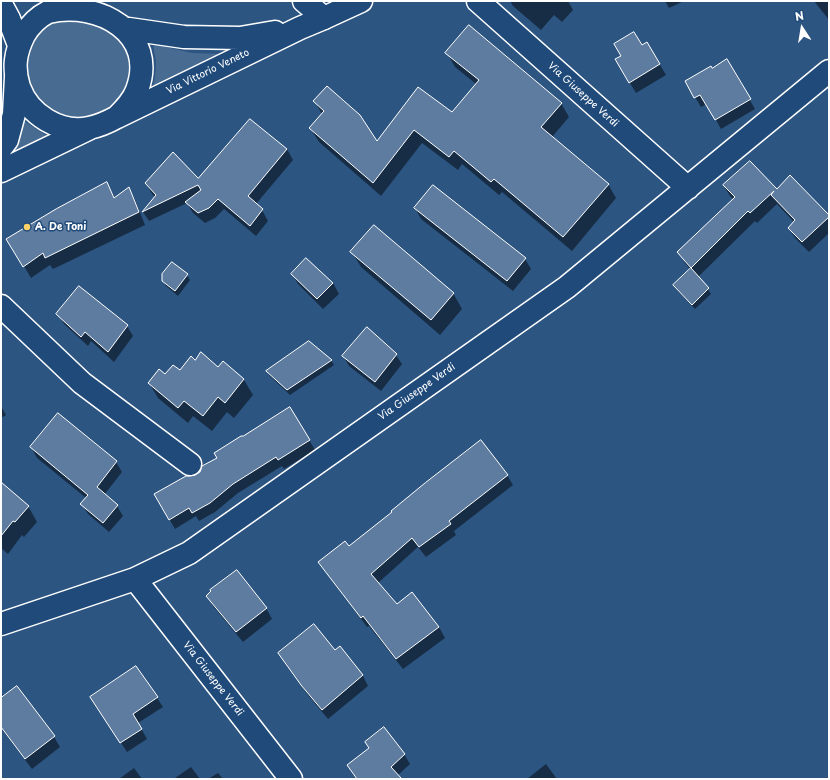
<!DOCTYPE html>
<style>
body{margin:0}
#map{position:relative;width:830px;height:780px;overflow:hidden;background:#2c5582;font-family:"Playpen Sans",sans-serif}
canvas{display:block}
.frame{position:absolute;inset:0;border:2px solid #fff;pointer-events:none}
.north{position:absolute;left:782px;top:8px;width:40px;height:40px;-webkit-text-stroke:3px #1f4a7a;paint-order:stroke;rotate:348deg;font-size:11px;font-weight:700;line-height:16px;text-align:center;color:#fff}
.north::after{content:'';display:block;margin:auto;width:14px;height:18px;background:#fff;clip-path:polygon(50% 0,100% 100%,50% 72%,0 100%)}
</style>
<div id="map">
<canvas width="830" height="780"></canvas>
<div class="frame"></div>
<div class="north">N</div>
</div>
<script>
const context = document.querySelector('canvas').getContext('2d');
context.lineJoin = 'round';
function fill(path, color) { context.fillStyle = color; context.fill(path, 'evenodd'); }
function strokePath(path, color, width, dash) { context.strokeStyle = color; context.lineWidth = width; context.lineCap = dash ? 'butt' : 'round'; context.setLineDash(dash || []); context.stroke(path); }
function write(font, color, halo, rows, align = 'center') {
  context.font = font + ' "Playpen Sans",sans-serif'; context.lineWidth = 3; context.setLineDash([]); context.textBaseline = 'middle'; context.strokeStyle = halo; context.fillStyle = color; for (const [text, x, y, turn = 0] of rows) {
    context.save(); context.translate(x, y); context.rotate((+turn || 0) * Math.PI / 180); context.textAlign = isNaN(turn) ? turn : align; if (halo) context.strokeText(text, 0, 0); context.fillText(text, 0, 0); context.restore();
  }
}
fill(new Path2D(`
 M27 67a51 51 0 1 1 102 0a51 51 0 1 1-102 0Z
 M 157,45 L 192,53 L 221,54 L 151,95 C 154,84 156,74 156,62 C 156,57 153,51 154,46 Z
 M 20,121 L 24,121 L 55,141 L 1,160 Z`), '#486b92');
fill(new Path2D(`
 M 510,1 L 568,1 L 573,10 L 562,22 L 554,15 L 541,30 L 513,6 Z
 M 665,1 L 684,1 L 669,8 Z
 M 814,1 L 829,1 L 829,20 Z
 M 647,43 L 666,75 L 636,93 L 616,60 Z
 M 447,53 L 561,103 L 569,117 L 552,137 L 608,184 L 616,198 L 572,251 L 502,192 L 499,195 L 462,164 L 458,170 L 422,143 L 381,196 L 319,142 L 310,128 L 322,114 L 315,102 L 377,142 L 452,113 L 476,84 L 455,67 Z
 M 727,60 L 755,109 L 721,129 L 707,104 L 701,107 L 686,82 L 712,69 Z
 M 287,149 L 293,160 L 256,204 L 262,210 L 268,221 L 256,236 L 224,209 L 215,218 L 205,223 L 193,213 L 187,203 L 149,221 L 143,212 L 155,197 L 152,194 L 146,183 L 198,179 Z
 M 107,184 L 115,198 L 128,188 L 135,200 L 145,225 L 53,269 L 50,265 L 31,278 L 8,239 Z
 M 724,186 L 777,190 L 829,217 L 829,233 L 809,252 L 795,238 L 789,228 L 794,222 L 777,204 L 757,223 L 755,221 L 698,277 L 708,289 L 711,294 L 695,309 L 677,290 L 674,285 L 690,269 L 685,263 L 679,252 L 734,200 L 730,196 Z
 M 415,208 L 525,259 L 531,269 L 513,291 L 421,219 Z
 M 352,252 L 453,293 L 462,309 L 440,335 L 361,267 Z
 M 172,263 L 187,275 L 190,280 L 178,296 L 166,286 L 163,281 Z
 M 292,274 L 333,283 L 339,294 L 323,309 L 298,284 Z
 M 80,288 L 127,326 L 133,336 L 114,362 L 91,341 L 88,346 L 64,324 L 58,314 Z
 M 396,355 L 402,364 L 381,391 L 349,366 L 343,356 Z
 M 331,360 L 334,365 L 290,395 L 270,376 L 267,372 Z
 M 223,363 L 244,380 L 253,395 L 234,418 L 227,412 L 212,431 L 193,416 L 188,423 L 158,398 L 149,383 L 166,375 L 180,371 L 219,369 Z
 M 1,406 L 6,415 L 1,418 Z
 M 309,440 L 315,450 L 284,469 L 282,466 L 238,493 L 215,512 L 199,521 L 196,516 L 175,529 L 155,495 L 196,476 Z
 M 31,447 L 116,462 L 122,472 L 104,495 L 117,506 L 123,516 L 109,532 L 88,514 L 82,504 L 86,498 L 37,458 Z
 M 507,475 L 513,485 L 454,531 L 456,535 L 426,557 L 418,547 L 378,583 L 397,606 L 411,593 L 439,627 L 445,638 L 403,669 L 369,626 L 367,627 L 326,572 L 320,562 L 349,547 Z
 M 1,484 L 28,506 L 37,522 L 24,537 L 22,535 L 8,554 L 1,548 Z
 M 207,596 L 266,608 L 272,619 L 243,642 L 213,606 Z
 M 340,647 L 363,676 L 368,686 L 328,719 L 308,695 L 285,663 L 280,654 L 334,652 Z
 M 136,667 L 157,698 L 163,707 L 138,723 L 147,739 L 127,752 L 91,697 Z
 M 17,687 L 54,737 L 60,747 L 32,769 L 1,728 L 1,699 Z
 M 404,754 L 410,764 L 397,776 L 400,779 L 356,779 L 348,766 Z
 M 546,764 L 557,779 L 527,779 Z
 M 191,767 L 200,779 L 175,779 L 175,778 Z
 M 134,768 L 142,779 L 119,779 Z
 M 218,773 L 223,779 L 208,779 Z`), '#0007');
const building = new Path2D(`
 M 469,25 L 562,103 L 541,127 L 609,184 L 563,237 L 494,179 L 491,182 L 454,151 L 449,157 L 414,130 L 373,183 L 309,128 L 324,111 L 313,101 L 327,86 L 360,115 L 377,141 L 418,87 L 452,112 L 479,80 L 445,53 Z
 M 634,32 L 642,45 L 647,42 L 660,64 L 629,83 L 615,59 L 621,56 L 614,44 Z
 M 727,59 L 751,99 L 715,120 L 700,95 L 694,98 L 685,81 L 711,66 L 712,68 Z
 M 250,119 L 287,149 L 248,196 L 263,209 L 250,226 L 218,199 L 209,208 L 198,213 L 185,202 L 201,190 L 198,185 L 142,212 L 156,195 L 145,183 L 173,152 L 198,178 Z
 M 750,161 L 777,189 L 790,175 L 829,215 L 829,217 L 802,242 L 788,228 L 795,220 L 771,195 L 774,191 L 750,213 L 748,211 L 691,268 L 677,252 L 735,197 L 723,185 Z
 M 107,182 L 114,198 L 129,187 L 139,212 L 45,258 L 43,253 L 23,267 L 6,239 L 56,209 Z
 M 433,185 L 526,258 L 507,281 L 414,208 Z
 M 374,225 L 454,293 L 431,320 L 350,252 Z
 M 306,258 L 333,283 L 317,299 L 291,274 Z
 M 172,262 L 188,274 L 175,291 L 162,281 L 162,274 Z
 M 691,268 L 709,288 L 692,305 L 673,285 Z
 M 79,286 L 128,325 L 108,352 L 85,332 L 81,337 L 56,314 Z
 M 367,327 L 397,354 L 375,382 L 342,356 Z
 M 309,341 L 332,360 L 287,390 L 266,371 Z
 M 201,352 L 218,367 L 223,361 L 244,379 L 225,403 L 218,397 L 203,416 L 184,401 L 178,408 L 148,383 L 159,369 L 165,374 L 173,365 L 180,370 L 191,356 L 195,360 Z
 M 290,407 L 310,440 L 278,460 L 276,457 L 233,484 L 210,503 L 192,513 L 189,508 L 169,520 L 154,494 L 186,476 L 189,476 L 195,475 L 200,472 L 202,466 L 217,458 L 214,453 L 241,436 L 243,436 Z
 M 58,413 L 117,461 L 97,487 L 118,505 L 103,523 L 80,504 L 88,495 L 30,447 Z
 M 481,440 L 508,475 L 449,521 L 451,524 L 419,547 L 412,538 L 371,574 L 397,604 L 412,592 L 439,627 L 396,659 L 363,616 L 361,618 L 318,562 L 345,541 L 349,546 L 392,512 L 391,511 L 425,483 Z
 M 1,482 L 29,506 L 15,522 L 13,521 L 1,536 Z
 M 237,570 L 267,608 L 236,632 L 206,596 L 211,591 L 210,590 Z
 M 314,624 L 335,650 L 340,646 L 363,675 L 322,710 L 301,685 L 278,653 Z
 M 136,666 L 158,697 L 133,714 L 142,729 L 120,743 L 90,697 Z
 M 17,686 L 55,736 L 25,759 L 1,727 L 1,698 Z
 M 384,727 L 405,754 L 391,767 L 402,779 L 357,779 L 347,765 L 369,748 L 365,742 Z`);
fill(building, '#5e7c9f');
strokePath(building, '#fff', 1);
const minor = new Path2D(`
 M 304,1 L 324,18
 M 478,1 L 688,188
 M 1,148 L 7,140 L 14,114 L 16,77
 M 1,171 L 88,129
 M 1,306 L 82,383 L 190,464
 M 135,579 L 291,779
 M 1,624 L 135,579 L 189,553 L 567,287 L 829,71`);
const major = new Path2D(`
 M 1,4 L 9,19 L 19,45
 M 129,29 L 184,37 L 240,38 L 275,32
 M 117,117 C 125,109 133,101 137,90 C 158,34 100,0 48,12 C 38,17 30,25 24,35 C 15,53 13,68 19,87 C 29,115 60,134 89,128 C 99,126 108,122 117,117 L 300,28 L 324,18 L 361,1`);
strokePath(minor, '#fff', 25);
strokePath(major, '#fff', 25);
strokePath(minor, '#1f4a7a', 22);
strokePath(major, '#1f4a7a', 22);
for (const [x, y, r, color] of [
 [27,227,4,"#ffd166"]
]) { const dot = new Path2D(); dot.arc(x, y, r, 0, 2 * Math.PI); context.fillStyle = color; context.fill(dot); strokePath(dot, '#1f4a7a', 1.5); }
write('10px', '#fff', '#1f4a7a', [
 ["Via Vittorio Veneto",208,72,-26],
 ["Via Giuseppe Verdi",583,95,42],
 ["Via Giuseppe Verdi",417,392,-35],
 ["Via Giuseppe Verdi",213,679,52]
]);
write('bold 10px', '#fff', '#1f4a7a', [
 ["A. De Toni",35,227]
], 'left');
</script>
